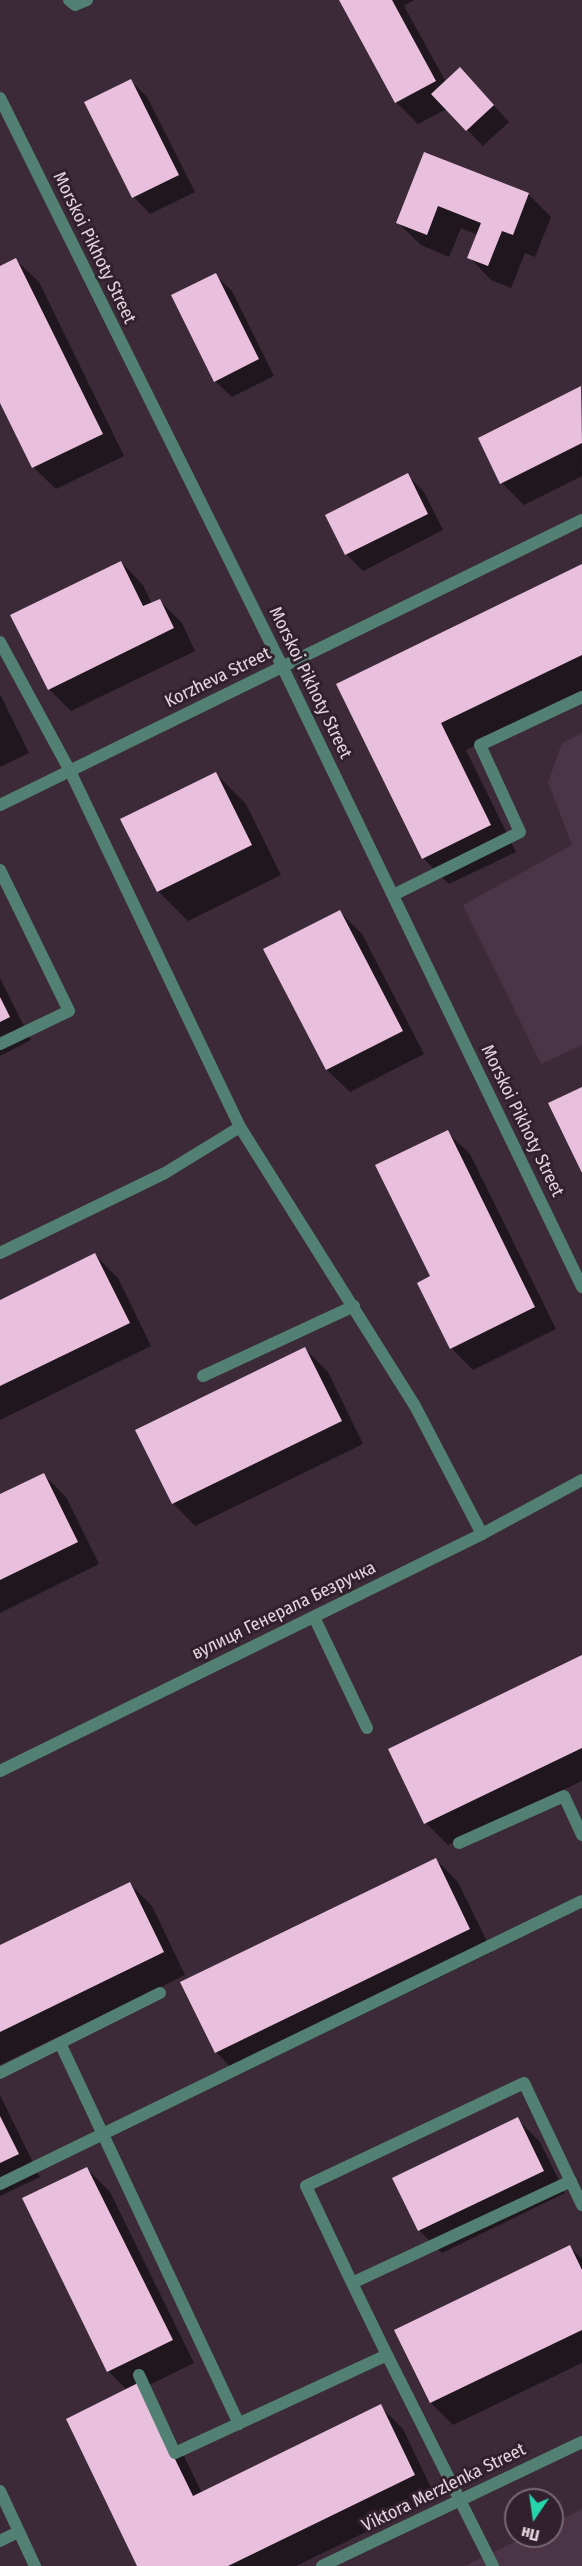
<!DOCTYPE html>
<meta charset="utf-8">
<style>
body{margin:0}
#map{position:relative;width:582px;height:2566px;overflow:hidden;background:#3c2a38;font-family:"Fira Sans Condensed",sans-serif}
canvas{display:block}
.north{position:absolute;left:504px;top:2488px;width:60px;height:60px;box-sizing:border-box;background:#32202d;border:2px solid #786874;border-radius:50%;rotate:193deg;font-size:16px;font-weight:700;line-height:24px;text-align:center;color:#e1d5de}
.north::after{content:'';display:block;margin:auto;width:21px;height:27px;background:#27d5ad;clip-path:polygon(50% 0,100% 100%,50% 72%,0 100%)}
</style>
<div id="map">
<canvas width="582" height="2566"></canvas>
<div class="north">Пн</div>
</div>
<script>
const context = document.querySelector('canvas').getContext('2d');
context.lineJoin = 'round';
function fill(path, color) { context.fillStyle = color; context.fill(path, 'evenodd'); }
function strokePath(path, color, width, dash) { context.strokeStyle = color; context.lineWidth = width; context.lineCap = dash ? 'butt' : 'round'; context.setLineDash(dash || []); context.stroke(path); }
function write(font, color, halo, rows, align = 'center') {
  context.font = font + ' "Fira Sans Condensed",sans-serif'; context.lineWidth = 6; context.setLineDash([]); context.textBaseline = 'middle'; context.strokeStyle = halo; context.fillStyle = color; for (const [text, x, y, turn = 0] of rows) {
    context.save(); context.translate(x, y); context.rotate((+turn || 0) * Math.PI / 180); context.textAlign = isNaN(turn) ? turn : align; if (halo) context.strokeText(text, 0, 0); context.fillText(text, 0, 0); context.restore();
  }
}
fill(new Path2D(`
 M 582,733 L 582,1045 L 541,1064 L 463,905 L 572,845 L 548,782 L 562,743 Z
 M 582,2509 L 582,2566 L 465,2566 L 527,2536 L 552,2536 L 552,2524 Z`), '#4b3446');
fill(new Path2D(`
 M 341,0 L 414,0 L 404,6 L 446,82 L 476,86 L 509,122 L 483,146 L 447,109 L 418,124 L 396,102 Z
 M 131,81 L 147,97 L 195,192 L 150,214 L 134,197 L 86,103 Z
 M 425,154 L 528,194 L 551,217 L 535,257 L 525,253 L 511,288 L 491,280 L 469,257 L 478,235 L 461,228 L 449,257 L 421,245 L 398,223 Z
 M 16,260 L 39,282 L 124,456 L 56,489 L 33,467 L 0,400 L 0,268 Z
 M 215,275 L 232,291 L 274,376 L 232,397 L 215,381 Z
 M 581,388 L 582,476 L 524,505 L 502,483 Z
 M 407,475 L 424,492 L 443,530 L 363,571 L 346,554 Z
 M 121,562 L 143,585 L 152,604 L 159,600 L 182,623 L 195,651 L 71,711 L 49,689 Z
 M 582,566 L 582,693 L 466,750 L 516,852 L 449,884 L 423,858 L 338,685 Z
 M 0,694 L 29,753 L 0,767 Z
 M 216,774 L 246,804 L 281,875 L 188,921 L 158,891 Z
 M 339,911 L 362,934 L 424,1054 L 350,1092 L 327,1070 L 265,949 Z
 M 0,978 L 31,1040 L 0,1056 Z
 M 447,1132 L 470,1154 L 556,1329 L 473,1370 L 451,1348 L 432,1277 Z
 M 95,1255 L 118,1278 L 151,1346 L 0,1420 L 0,1302 Z
 M 305,1349 L 328,1372 L 363,1444 L 195,1526 L 173,1503 Z
 M 44,1475 L 66,1497 L 99,1564 L 0,1613 L 0,1496 Z
 M 582,1657 L 582,1781 L 448,1845 L 426,1823 Z
 M 436,1860 L 458,1882 L 492,1952 L 238,2075 L 216,2052 Z
 M 129,1883 L 152,1906 L 185,1975 L 0,2065 L 0,1946 Z
 M 0,2095 L 40,2177 L 0,2196 Z
 M 517,2119 L 540,2142 L 565,2193 L 442,2253 L 419,2230 Z
 M 87,2169 L 110,2192 L 194,2363 L 141,2389 L 160,2407 L 202,2493 L 380,2406 L 403,2429 L 436,2498 L 296,2566 L 139,2566 L 127,2390 L 108,2371 Z
 M 569,2246 L 582,2259 L 582,2363 L 453,2425 L 431,2403 Z`), '#0007');
fill(new Path2D(`
 M 339,0 L 392,0 L 436,81 L 395,103 Z
 M 460,67 L 494,105 L 466,131 L 431,94 Z
 M 131,79 L 179,175 L 132,198 L 84,102 Z
 M 424,152 L 529,193 L 513,235 L 502,231 L 488,266 L 467,258 L 481,223 L 438,206 L 427,235 L 396,223 Z
 M 16,258 L 103,434 L 32,468 L 0,403 L 0,266 Z
 M 216,273 L 259,359 L 214,382 L 171,295 Z
 M 581,386 L 582,443 L 500,484 L 478,438 Z
 M 408,473 L 428,514 L 345,555 L 325,515 Z
 M 121,561 L 143,606 L 160,599 L 174,628 L 48,690 L 10,615 Z
 M 582,564 L 582,655 L 441,723 L 491,825 L 422,859 L 336,684 Z
 M 216,772 L 252,845 L 157,892 L 120,819 Z
 M 340,910 L 403,1031 L 326,1070 L 263,949 Z
 M 0,997 L 10,1017 L 0,1022 Z
 M 582,1087 L 582,1173 L 548,1103 Z
 M 448,1130 L 535,1307 L 450,1349 L 417,1283 L 430,1276 L 375,1165 Z
 M 95,1253 L 130,1323 L 0,1386 L 0,1300 Z
 M 305,1347 L 342,1421 L 172,1504 L 135,1430 Z
 M 44,1473 L 78,1542 L 0,1580 L 0,1494 Z
 M 582,1655 L 582,1748 L 424,1824 L 388,1749 Z
 M 436,1858 L 470,1929 L 215,2053 L 180,1982 Z
 M 130,1882 L 164,1952 L 0,2032 L 0,1945 Z
 M 0,2116 L 19,2154 L 0,2163 Z
 M 518,2117 L 544,2171 L 418,2231 L 392,2178 Z
 M 87,2167 L 173,2340 L 107,2372 L 22,2198 Z
 M 570,2245 L 582,2270 L 582,2330 L 430,2403 L 394,2330 Z
 M 138,2383 L 193,2496 L 381,2404 L 415,2475 L 228,2566 L 137,2566 L 66,2419 Z`), '#e9bfde');
strokePath(new Path2D(`
 M 69,0 L 75,5 L 87,0
 M 0,642 L 70,771 L 240,1127 L 415,1406 L 482,1534
 M 0,870 L 69,1011 L 0,1044
 M 393,895 L 520,832 L 480,745 L 582,697
 M 0,1253 L 165,1173 L 240,1127
 M 203,1376 L 354,1306
 M 314,1617 L 367,1728
 M 459,1843 L 564,1796 L 582,1835
 M 160,1993 L 60,2043 L 239,2424
 M 0,2073 L 60,2043
 M 0,2184 L 582,1901
 M 352,2283 L 306,2186 L 524,2083 L 582,2205
 M 387,2355 L 493,2566
 M 139,2375 L 175,2453 L 387,2355 L 352,2283 L 571,2181
 M 0,2541 L 18,2532`), '#528072', 12);
strokePath(new Path2D(`
 M 0,98 L 282,666 L 582,1287
 M 0,805 L 582,520
 M 322,2566 L 582,2442`), '#528072', 12);
strokePath(new Path2D(`
 M 0,1771 L 482,1534 L 582,1480
 M 0,2491 L 35,2566`), '#528072', 12);
write('18px', '#e1d5de', '#32202d', [
 ["Morskoi Pikhoty Street",94,248,64],
 ["Korzheva Street",218,678,-26],
 ["Morskoi Pikhoty Street",310,683,64],
 ["Morskoi Pikhoty Street",522,1121,64],
 ["вулиця Генерала Безручка",284,1611,-26],
 ["Viktora Merzlenka Street",444,2488,-26]
]);
</script>
